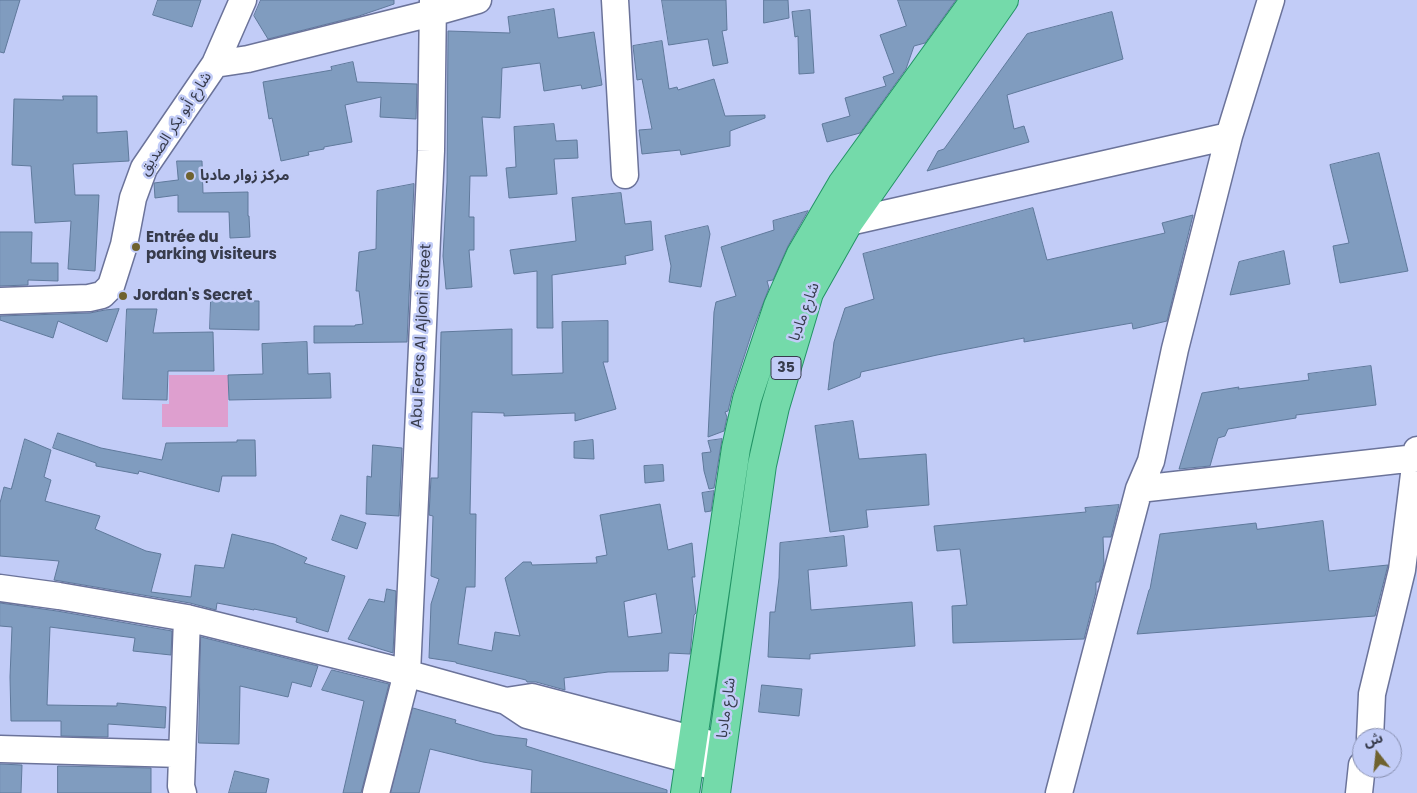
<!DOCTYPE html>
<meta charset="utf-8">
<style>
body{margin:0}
#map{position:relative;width:1417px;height:793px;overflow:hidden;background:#c2ccf7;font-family:Poppins,"Noto Sans Arabic",sans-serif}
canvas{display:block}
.north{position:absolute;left:1352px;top:728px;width:50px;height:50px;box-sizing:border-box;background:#c2ccf7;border:1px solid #8a92b3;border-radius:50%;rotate:344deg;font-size:14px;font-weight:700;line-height:20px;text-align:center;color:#373b4c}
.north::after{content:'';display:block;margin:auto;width:18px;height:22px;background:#6f622f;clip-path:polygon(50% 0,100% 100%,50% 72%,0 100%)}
</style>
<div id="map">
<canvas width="1417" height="793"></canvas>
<div class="north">ش</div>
</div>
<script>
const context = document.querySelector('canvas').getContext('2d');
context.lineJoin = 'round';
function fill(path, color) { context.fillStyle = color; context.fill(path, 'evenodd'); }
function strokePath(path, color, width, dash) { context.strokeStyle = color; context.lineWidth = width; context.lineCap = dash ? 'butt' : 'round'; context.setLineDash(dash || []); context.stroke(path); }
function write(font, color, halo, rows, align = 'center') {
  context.font = font + ' Poppins,"Noto Sans Arabic",sans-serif'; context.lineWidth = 5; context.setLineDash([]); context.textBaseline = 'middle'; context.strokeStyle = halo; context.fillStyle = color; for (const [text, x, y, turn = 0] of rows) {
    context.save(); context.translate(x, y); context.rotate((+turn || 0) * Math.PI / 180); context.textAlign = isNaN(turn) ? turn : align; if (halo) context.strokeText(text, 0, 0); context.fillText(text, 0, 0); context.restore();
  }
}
fill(new Path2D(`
 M 169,375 L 228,375 L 228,427 L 162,427 L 162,404 L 169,404 Z`), '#de9fcf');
const building = new Path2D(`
 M 0,0 L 20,0 L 4,53 L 0,52 Z
 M 158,0 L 201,0 L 192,27 L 153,15 Z
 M 261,0 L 394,0 L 394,4 L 359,16 L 268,39 L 254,16 Z
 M 662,0 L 726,0 L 727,30 L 722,31 L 728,63 L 713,66 L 708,39 L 669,45 Z
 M 764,0 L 788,0 L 789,18 L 764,23 Z
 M 898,0 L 956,0 L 925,43 L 914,46 L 906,69 L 860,133 L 827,142 L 822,124 L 850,116 L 845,98 L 886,86 L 883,77 L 894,73 L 880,35 L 906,26 Z
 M 554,9 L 558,38 L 594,32 L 602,85 L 582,89 L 581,85 L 544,91 L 540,63 L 502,68 L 500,118 L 482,117 L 487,176 L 470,176 L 469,217 L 474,217 L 474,250 L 469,250 L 472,287 L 446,289 L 443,256 L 447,182 L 448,31 L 510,33 L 508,17 Z
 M 810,10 L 814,73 L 799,74 L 798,36 L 795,37 L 792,12 Z
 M 1112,12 L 1123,59 L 1007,95 L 1014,129 L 1024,126 L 1029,142 L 927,171 L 938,151 L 944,149 L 1027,34 Z
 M 662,41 L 669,89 L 677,87 L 678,90 L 714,79 L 725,116 L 765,115 L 765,118 L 730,131 L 730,146 L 681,155 L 680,150 L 642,154 L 639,130 L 652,129 L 642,79 L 637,80 L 633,46 Z
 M 353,62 L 357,82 L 417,84 L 416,119 L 380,117 L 381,97 L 345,105 L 352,142 L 324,147 L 324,149 L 308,152 L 309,155 L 281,161 L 272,118 L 269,119 L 263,82 L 332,70 L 331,67 Z
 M 63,96 L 97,96 L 97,133 L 127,131 L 129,161 L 73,164 L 75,195 L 99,195 L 95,271 L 68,269 L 71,221 L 35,223 L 31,166 L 12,165 L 14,99 L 63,100 Z
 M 554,124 L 556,141 L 577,140 L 578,158 L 554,159 L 557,194 L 509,198 L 506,168 L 516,167 L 514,127 Z
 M 1379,153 L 1408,271 L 1340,283 L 1333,246 L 1349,243 L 1330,165 Z
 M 177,161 L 202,161 L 203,193 L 248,192 L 248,216 L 249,216 L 250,237 L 230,238 L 229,212 L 178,212 L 178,195 L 155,198 L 154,183 L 178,180 Z
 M 414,184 L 407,342 L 314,343 L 314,326 L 355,326 L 355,325 L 363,324 L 359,291 L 356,291 L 359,252 L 376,249 L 377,191 Z
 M 621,193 L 625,224 L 651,221 L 653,250 L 625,256 L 626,264 L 552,275 L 553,328 L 537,328 L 537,271 L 514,274 L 510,250 L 576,241 L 572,198 Z
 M 1033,208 L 1047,260 L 1165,233 L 1162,223 L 1193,215 L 1167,321 L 1133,329 L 1132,323 L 1024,342 L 1024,338 L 937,355 L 861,372 L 860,377 L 828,390 L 834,342 L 845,308 L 874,299 L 863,254 Z
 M 808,211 L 788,246 L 773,280 L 767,281 L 769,288 L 752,332 L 732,394 L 728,411 L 725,412 L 727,417 L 724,431 L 708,437 L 714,312 L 716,302 L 736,296 L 721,247 L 774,230 L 773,221 Z
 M 708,226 L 710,234 L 701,287 L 669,282 L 671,266 L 665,236 Z
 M 0,232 L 32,232 L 31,263 L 58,263 L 58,281 L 28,280 L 28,285 L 0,286 Z
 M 1284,251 L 1290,284 L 1230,295 L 1239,262 Z
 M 211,300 L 259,301 L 259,330 L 210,329 Z
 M 119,309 L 107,342 L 58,321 L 53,338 L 0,320 L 0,316 L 90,313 L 105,310 Z
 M 127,309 L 157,309 L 153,333 L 213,332 L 214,371 L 168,371 L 167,400 L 123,399 Z
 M 608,321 L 608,362 L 603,362 L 616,409 L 575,421 L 575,413 L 504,416 L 504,413 L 472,412 L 470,514 L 476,514 L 475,587 L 466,587 L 458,644 L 492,651 L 495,632 L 520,636 L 505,578 L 523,562 L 531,562 L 532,565 L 597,563 L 596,557 L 607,555 L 600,515 L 660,504 L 668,550 L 692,543 L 695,577 L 692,577 L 696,613 L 694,615 L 690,654 L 669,653 L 668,671 L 608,672 L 564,678 L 565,690 L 536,682 L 527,682 L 526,680 L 456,663 L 456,662 L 429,658 L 431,604 L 439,579 L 431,576 L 433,516 L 429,515 L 431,478 L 438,478 L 441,332 L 512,329 L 512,375 L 563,373 L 562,322 ZM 656,594 L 662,633 L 628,637 L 624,602 Z
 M 307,342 L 308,374 L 330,373 L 331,398 L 229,400 L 228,375 L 263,374 L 262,344 Z
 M 1371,366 L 1376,405 L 1296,415 L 1296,418 L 1228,429 L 1225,436 L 1218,438 L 1210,466 L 1179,469 L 1202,393 L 1239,387 L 1238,389 L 1309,380 L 1308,374 Z
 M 853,421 L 859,459 L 926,454 L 929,505 L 866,510 L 868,527 L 830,532 L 815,426 Z
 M 58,433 L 101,448 L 162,460 L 166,443 L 237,442 L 237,440 L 255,440 L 256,476 L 222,476 L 219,492 L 139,471 L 138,474 L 96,466 L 96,463 L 53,448 Z
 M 25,439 L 51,450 L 44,477 L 51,480 L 45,501 L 100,516 L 95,529 L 146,551 L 161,554 L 151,592 L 191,597 L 195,565 L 224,568 L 232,534 L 274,544 L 307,558 L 304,563 L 345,576 L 328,632 L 296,622 L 297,618 L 254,609 L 254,610 L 217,603 L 216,610 L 190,603 L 54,580 L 59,561 L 0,556 L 0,503 L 4,487 L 11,489 Z
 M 722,439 L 714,488 L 709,489 L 704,471 L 702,453 L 711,452 L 708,441 Z
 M 593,440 L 594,459 L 574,458 L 574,442 Z
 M 373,445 L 402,448 L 399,516 L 366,514 L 367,476 L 371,477 Z
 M 663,465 L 664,481 L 645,483 L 644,466 Z
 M 714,491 L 711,511 L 705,512 L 702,493 Z
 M 1119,505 L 1111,537 L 1103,537 L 1104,564 L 1099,582 L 1096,582 L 1096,592 L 1084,639 L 953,643 L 952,606 L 967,605 L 960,549 L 937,551 L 934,526 L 1086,512 L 1085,508 Z
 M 341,515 L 366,523 L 357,549 L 332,540 Z
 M 1323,521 L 1329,571 L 1388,565 L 1375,616 L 1137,634 L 1149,590 L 1150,589 L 1160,534 L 1256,523 L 1257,529 Z
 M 844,536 L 847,566 L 808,570 L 811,610 L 912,602 L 915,646 L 810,654 L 810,659 L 768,657 L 770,612 L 775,612 L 779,578 L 780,543 Z
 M 387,589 L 396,591 L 393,653 L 348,639 L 369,599 L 384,602 Z
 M 0,603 L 57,611 L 172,631 L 171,655 L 133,651 L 135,638 L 50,627 L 47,705 L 117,706 L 117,703 L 166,707 L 165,728 L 108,724 L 108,737 L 61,736 L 61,721 L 11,721 L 10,677 L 12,627 L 0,626 Z
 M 201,637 L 318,666 L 311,687 L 292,682 L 288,697 L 240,686 L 239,744 L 199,743 Z
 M 332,670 L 389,684 L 361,793 L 343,793 L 364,701 L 322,690 Z
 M 762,685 L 802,689 L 799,716 L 759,712 Z
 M 413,708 L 456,720 L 455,723 L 495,735 L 527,739 L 526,746 L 667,790 L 667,793 L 531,793 L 532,770 L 483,762 L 430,749 L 419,793 L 391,793 Z
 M 0,764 L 22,765 L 21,793 L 0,793 Z
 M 58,766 L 151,768 L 151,793 L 58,793 Z
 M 235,771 L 269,779 L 266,793 L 229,793 Z`);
fill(building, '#809cbf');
strokePath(building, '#5f799b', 1);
const minor = new Path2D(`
 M 615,0 L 625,175
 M 215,64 L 248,59 L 432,13 L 478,0
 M 849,222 L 1229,136
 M 0,301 L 89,298 L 102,295 L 111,286 L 124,245 L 133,198 L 144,168 L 215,64 L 243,0
 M 1139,489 L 1416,458
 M 0,588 L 59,596 L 187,618 L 384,667 L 506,701 L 527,715 L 719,768
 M 506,701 L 532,697 L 722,747
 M 1370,738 L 1372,694 L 1402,570 L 1417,450
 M 0,749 L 182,754
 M 183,793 L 181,786 L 187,618
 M 376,793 L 407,673 L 431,151 L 433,0
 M 1059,793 L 1139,489 L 1151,461 L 1175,349 L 1229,136 L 1271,0
 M 1359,793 L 1362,765`);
const major = new Path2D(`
 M 685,793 L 736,448 L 747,399 L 778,306 L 801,254 L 842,184 L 975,0
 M 716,793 L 762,465 L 775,407 L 809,293 L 849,222 L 1004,0`);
strokePath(minor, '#6b739a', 29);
strokePath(major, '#229365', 30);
strokePath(minor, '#fff', 26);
strokePath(major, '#74daaa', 28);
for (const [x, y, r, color] of [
 [190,176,5,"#6f622f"],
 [136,247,5,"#6f622f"],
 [123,296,5,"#6f622f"]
]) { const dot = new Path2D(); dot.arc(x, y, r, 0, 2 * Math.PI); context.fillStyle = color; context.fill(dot); strokePath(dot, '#c2ccf7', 2); }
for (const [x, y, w] of [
 [786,368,30]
]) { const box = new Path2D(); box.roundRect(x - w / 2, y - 11.5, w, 23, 4); context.fillStyle = '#c2ccf7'; context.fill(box); strokePath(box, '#373b4c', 1); }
write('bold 14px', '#373b4c', null, [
 ["35",786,368]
]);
write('15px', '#373b4c', '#c2ccf7', [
 ["شارع أبو بكر الصديق",176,124,-57],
 ["شارع مادبا",805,312,-70],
 ["Abu Feras Al Ajloni Street",422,336,-87],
 ["شارع مادبا",727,708,-82]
]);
write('bold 15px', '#373b4c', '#c2ccf7', [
 ["مركز زوار مادبا",200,176],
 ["Entrée du",146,238],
 ["parking visiteurs",146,255],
 ["Jordan's Secret",133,296]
], 'left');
</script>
